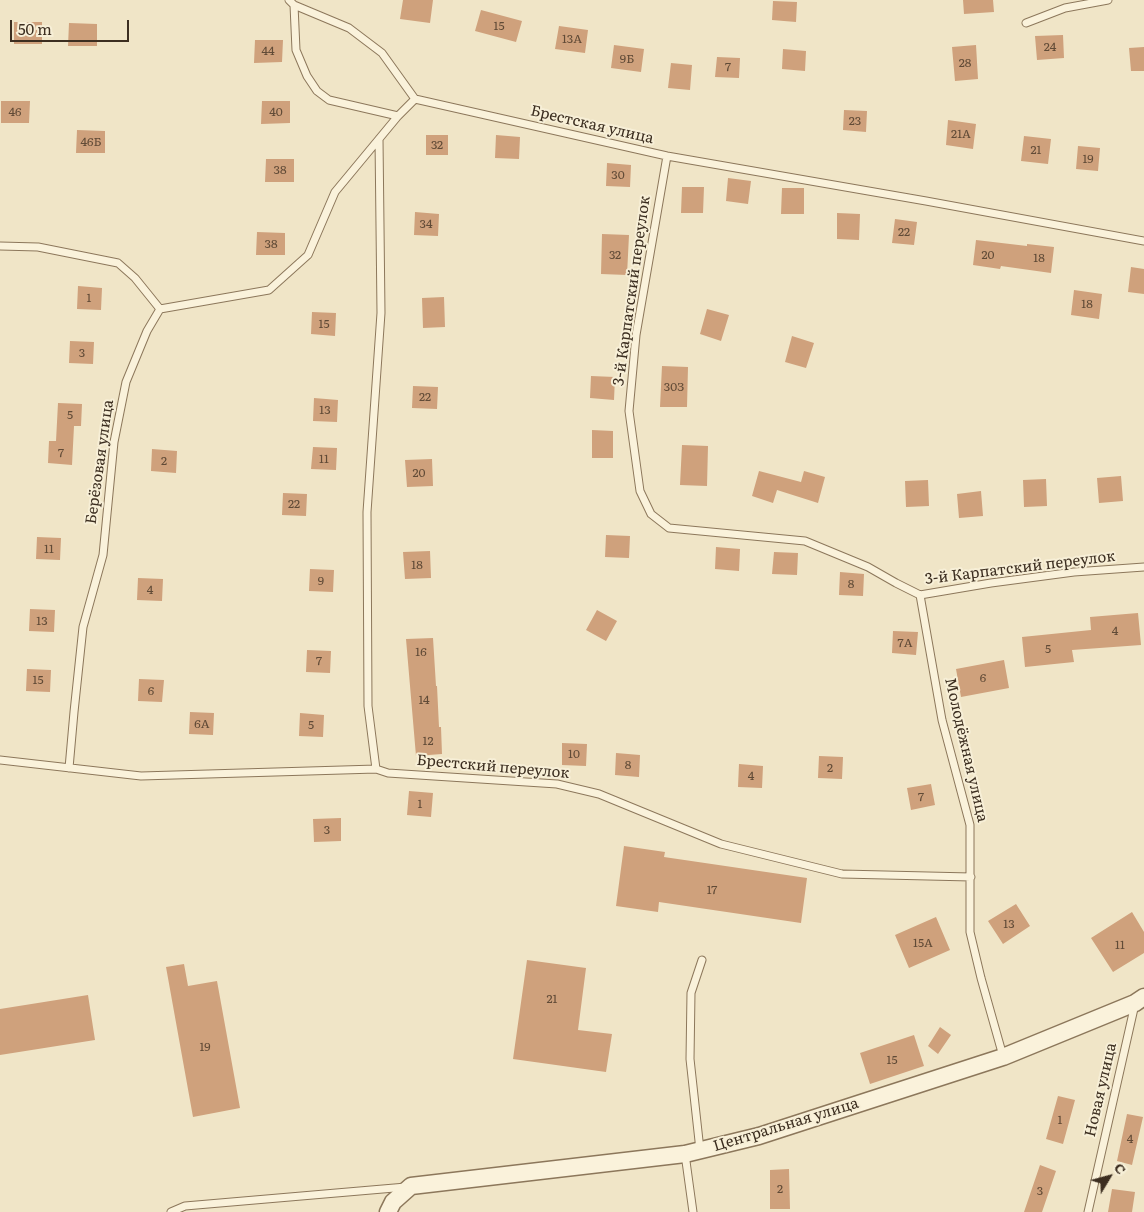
<!DOCTYPE html>
<meta charset="utf-8">
<style>
body{margin:0}
#map{position:relative;width:1144px;height:1212px;overflow:hidden;background:#f0e5c7;font-family:Literata,serif}
canvas{display:block}
.north{position:absolute;left:1084px;top:1152px;width:50px;height:50px;-webkit-text-stroke:4px #f7efd7;paint-order:stroke;rotate:53deg;font-size:14px;font-weight:700;line-height:20px;text-align:center;color:#3c2e20}
.north::after{content:'';display:block;margin:auto;width:18px;height:22px;background:#3c2e20;clip-path:polygon(50% 0,100% 100%,50% 72%,0 100%)}
.scale{position:absolute;left:10px;top:20px;width:119px;height:22px;box-sizing:border-box;border:2px solid #3c2e20;border-top:0;padding-left:6px;font-size:15px;line-height:18px;white-space:nowrap;color:#3c2e20;-webkit-text-stroke:4px #f7efd7;paint-order:stroke}
</style>
<div id="map">
<canvas width="1144" height="1212"></canvas>
<div class="north">С</div>
<div class="scale">50 m</div>
</div>
<script>
const context = document.querySelector('canvas').getContext('2d');
context.lineJoin = 'round';
function fill(path, color) { context.fillStyle = color; context.fill(path, 'evenodd'); }
function strokePath(path, color, width, dash) { context.strokeStyle = color; context.lineWidth = width; context.lineCap = dash ? 'butt' : 'round'; context.setLineDash(dash || []); context.stroke(path); }
function write(font, color, halo, rows, align = 'center') {
  context.font = font + ' Literata,serif'; context.lineWidth = 4; context.setLineDash([]); context.textBaseline = 'middle'; context.strokeStyle = halo; context.fillStyle = color; for (const [text, x, y, turn = 0] of rows) {
    context.save(); context.translate(x, y); context.rotate((+turn || 0) * Math.PI / 180); context.textAlign = isNaN(turn) ? turn : align; if (halo) context.strokeText(text, 0, 0); context.fillText(text, 0, 0); context.restore();
  }
}
fill(new Path2D(`
 M 403,0 L 433,0 L 430,23 L 400,19 Z
 M 963,0 L 993,0 L 994,12 L 964,14 Z
 M 773,1 L 797,2 L 796,22 L 772,20 Z
 M 481,10 L 522,21 L 516,42 L 475,31 Z
 M 14,22 L 42,22 L 42,44 L 14,44 Z
 M 69,23 L 97,24 L 97,46 L 68,46 Z
 M 559,26 L 588,30 L 585,53 L 555,49 Z
 M 1063,35 L 1064,58 L 1037,60 L 1035,36 Z
 M 255,40 L 283,40 L 282,62 L 254,63 Z
 M 614,45 L 644,49 L 641,72 L 611,68 Z
 M 976,45 L 978,79 L 955,81 L 952,47 Z
 M 1144,47 L 1144,71 L 1131,71 L 1129,48 Z
 M 783,49 L 806,51 L 805,71 L 782,69 Z
 M 717,57 L 740,58 L 739,78 L 715,77 Z
 M 671,63 L 692,65 L 690,90 L 668,88 Z
 M 1,101 L 30,101 L 29,123 L 1,123 Z
 M 262,101 L 290,101 L 290,123 L 261,124 Z
 M 844,110 L 867,111 L 866,132 L 843,130 Z
 M 948,120 L 976,124 L 973,149 L 946,145 Z
 M 77,130 L 105,131 L 105,153 L 76,153 Z
 M 426,135 L 448,135 L 448,155 L 426,155 Z
 M 496,135 L 520,137 L 519,159 L 495,158 Z
 M 1024,136 L 1051,139 L 1048,164 L 1021,161 Z
 M 1078,146 L 1100,148 L 1098,171 L 1076,169 Z
 M 266,159 L 294,159 L 294,182 L 265,182 Z
 M 607,163 L 631,165 L 630,187 L 606,186 Z
 M 728,178 L 751,181 L 748,204 L 726,201 Z
 M 682,187 L 704,187 L 703,213 L 681,213 Z
 M 782,188 L 804,188 L 804,214 L 781,214 Z
 M 415,212 L 439,214 L 438,236 L 414,235 Z
 M 837,213 L 860,214 L 859,240 L 837,239 Z
 M 895,219 L 917,222 L 914,245 L 892,243 Z
 M 257,232 L 285,233 L 285,255 L 256,255 Z
 M 602,234 L 629,235 L 627,275 L 601,274 Z
 M 976,240 L 1027,246 L 1027,244 L 1054,247 L 1051,273 L 1001,266 L 1000,269 L 973,265 Z
 M 1131,267 L 1144,269 L 1144,294 L 1128,292 Z
 M 78,286 L 102,288 L 101,310 L 77,309 Z
 M 1074,290 L 1102,294 L 1099,319 L 1071,315 Z
 M 444,297 L 445,327 L 423,328 L 422,298 Z
 M 707,309 L 729,315 L 721,341 L 700,334 Z
 M 312,312 L 336,313 L 335,336 L 311,334 Z
 M 792,336 L 814,343 L 806,368 L 785,362 Z
 M 70,341 L 94,342 L 93,364 L 69,363 Z
 M 662,366 L 688,367 L 687,407 L 660,407 Z
 M 591,376 L 615,377 L 614,400 L 590,398 Z
 M 413,386 L 438,387 L 437,409 L 412,408 Z
 M 314,398 L 338,400 L 337,422 L 313,421 Z
 M 58,403 L 82,404 L 81,426 L 74,426 L 72,465 L 48,463 L 49,441 L 56,441 Z
 M 592,430 L 613,431 L 613,458 L 592,458 Z
 M 682,445 L 708,446 L 707,486 L 680,485 Z
 M 313,447 L 337,448 L 336,470 L 311,469 Z
 M 152,449 L 177,451 L 176,473 L 151,471 Z
 M 432,459 L 433,486 L 407,487 L 405,460 Z
 M 759,471 L 801,482 L 804,471 L 825,477 L 818,503 L 777,490 L 773,503 L 752,496 Z
 M 1121,476 L 1123,501 L 1099,503 L 1097,478 Z
 M 1046,479 L 1047,506 L 1024,507 L 1023,480 Z
 M 928,480 L 929,506 L 906,507 L 905,481 Z
 M 981,491 L 983,516 L 959,518 L 957,494 Z
 M 283,493 L 307,494 L 306,516 L 282,515 Z
 M 606,535 L 630,536 L 629,558 L 605,557 Z
 M 37,537 L 61,538 L 60,560 L 36,559 Z
 M 716,547 L 740,549 L 739,571 L 715,569 Z
 M 430,551 L 431,578 L 405,579 L 403,552 Z
 M 774,552 L 798,553 L 797,575 L 772,574 Z
 M 310,569 L 334,570 L 333,592 L 309,591 Z
 M 840,572 L 864,574 L 863,596 L 839,595 Z
 M 138,578 L 163,579 L 162,601 L 137,600 Z
 M 30,609 L 55,610 L 54,632 L 29,631 Z
 M 597,610 L 617,621 L 606,641 L 586,630 Z
 M 1138,613 L 1141,645 L 1072,650 L 1074,662 L 1025,667 L 1022,637 L 1091,630 L 1090,617 Z
 M 893,631 L 918,632 L 916,655 L 892,653 Z
 M 433,638 L 436,686 L 437,686 L 439,727 L 441,727 L 442,754 L 416,756 L 406,639 Z
 M 307,650 L 331,651 L 330,673 L 306,672 Z
 M 1004,660 L 1009,688 L 961,697 L 956,669 Z
 M 27,669 L 51,670 L 50,692 L 26,691 Z
 M 139,679 L 164,680 L 162,702 L 138,701 Z
 M 190,712 L 214,713 L 213,735 L 189,734 Z
 M 300,713 L 324,715 L 323,737 L 299,736 Z
 M 562,743 L 587,744 L 586,766 L 562,765 Z
 M 616,753 L 640,755 L 639,777 L 615,775 Z
 M 819,756 L 843,757 L 842,779 L 818,778 Z
 M 739,764 L 763,766 L 762,788 L 738,787 Z
 M 931,784 L 935,805 L 911,810 L 907,788 Z
 M 409,791 L 433,793 L 431,817 L 407,815 Z
 M 341,818 L 341,841 L 314,842 L 313,819 Z
 M 624,846 L 665,852 L 664,857 L 807,878 L 801,923 L 659,902 L 658,912 L 616,906 Z
 M 1016,904 L 1030,926 L 1003,944 L 988,921 Z
 M 1132,912 L 1144,932 L 1144,953 L 1113,972 L 1091,938 Z
 M 936,917 L 950,950 L 909,968 L 895,935 Z
 M 527,960 L 586,968 L 578,1030 L 612,1034 L 606,1072 L 513,1059 Z
 M 184,964 L 188,986 L 217,981 L 240,1108 L 193,1117 L 166,967 Z
 M 88,995 L 95,1040 L 0,1055 L 0,1009 Z
 M 940,1027 L 951,1035 L 938,1054 L 928,1046 Z
 M 914,1035 L 924,1066 L 870,1084 L 860,1053 Z
 M 1058,1096 L 1075,1100 L 1063,1144 L 1046,1139 Z
 M 1127,1114 L 1143,1117 L 1132,1165 L 1117,1161 Z
 M 1040,1165 L 1056,1171 L 1042,1212 L 1024,1212 Z
 M 789,1169 L 790,1209 L 770,1209 L 770,1170 Z
 M 1112,1189 L 1135,1192 L 1132,1212 L 1108,1212 Z`), '#cfa17c');
const service = new Path2D(`
 M 289,0 L 294,5 L 349,28 L 382,53 L 415,99 L 667,156 L 926,201 L 1144,241
 M 294,5 L 296,50 L 307,76 L 317,91 L 329,100 L 398,116
 M 1026,23 L 1065,8 L 1108,0
 M 667,156 L 636,335 L 629,411 L 640,491 L 651,514 L 669,528 L 805,541 L 868,567 L 896,583 L 920,595 L 991,583 L 1074,572 L 1144,567
 M 0,246 L 38,247 L 118,263 L 135,278 L 160,309
 M 920,595 L 942,720 L 970,825 L 970,932 L 981,978 L 1003,1056
 M 0,760 L 141,776 L 376,769 L 388,773 L 557,784 L 599,794 L 721,844 L 842,874 L 971,877
 M 69,768 L 74,712 L 83,627 L 103,555 L 114,442 L 126,382 L 147,331 L 160,309 L 269,290 L 308,255 L 335,192 L 398,116 L 415,99
 M 376,769 L 368,706 L 367,512 L 381,313 L 379,139
 M 700,1150 L 690,1059 L 691,993 L 702,960
 M 685,1154 L 693,1212
 M 171,1212 L 185,1206 L 406,1187
 M 1088,1212 L 1135,1004`);
const tertiary = new Path2D(`
 M 388,1212 L 393,1202 L 411,1186 L 685,1154 L 759,1136 L 1003,1057 L 1135,1003 L 1144,997`);
strokePath(service, '#8c775b', 9);
strokePath(tertiary, '#8c775b', 19);
strokePath(service, '#faf2db', 7);
strokePath(tertiary, '#faf2db', 16);
write('12px', '#614b37', null, [
 ["15",499,26],
 ["13А",572,39],
 ["24",1050,47],
 ["44",268,51],
 ["9Б",627,59],
 ["28",965,63],
 ["7",728,67],
 ["46",15,112],
 ["40",276,112],
 ["23",855,121],
 ["21А",961,134],
 ["46Б",91,142],
 ["32",437,145],
 ["21",1036,150],
 ["19",1088,159],
 ["38",280,170],
 ["30",618,175],
 ["34",426,224],
 ["22",904,232],
 ["38",271,244],
 ["32",615,255],
 ["20",988,255],
 ["18",1039,258],
 ["1",89,298],
 ["18",1087,304],
 ["15",324,324],
 ["3",82,353],
 ["30З",674,387],
 ["22",425,397],
 ["13",325,410],
 ["5",70,415],
 ["7",61,453],
 ["11",324,459],
 ["2",164,461],
 ["20",419,473],
 ["22",294,504],
 ["11",49,549],
 ["18",417,565],
 ["9",321,581],
 ["8",851,584],
 ["4",150,590],
 ["13",42,621],
 ["4",1115,631],
 ["7А",905,643],
 ["5",1048,649],
 ["16",421,652],
 ["7",319,661],
 ["6",983,678],
 ["15",38,680],
 ["6",151,691],
 ["14",424,700],
 ["6А",202,724],
 ["5",311,725],
 ["12",428,741],
 ["10",574,754],
 ["8",628,765],
 ["2",830,768],
 ["4",751,776],
 ["7",921,797],
 ["1",420,804],
 ["3",327,830],
 ["17",712,890],
 ["13",1009,924],
 ["15А",923,943],
 ["11",1120,945],
 ["21",552,999],
 ["19",205,1047],
 ["15",892,1060],
 ["1",1060,1120],
 ["4",1130,1139],
 ["2",780,1189],
 ["3",1040,1191]
]);
write('15px', '#3c2e20', '#f7efd7', [
 ["Брестская улица",592,125,13],
 ["3-й Карпатский переулок",632,291,-82],
 ["Берёзовая улица",100,462,-82],
 ["3-й Карпатский переулок",1020,568,-7],
 ["Молодёжная улица",966,750,77],
 ["Брестский переулок",493,767,5],
 ["Новая улица",1101,1090,-77],
 ["Центральная улица",786,1125,-17]
]);
</script>
